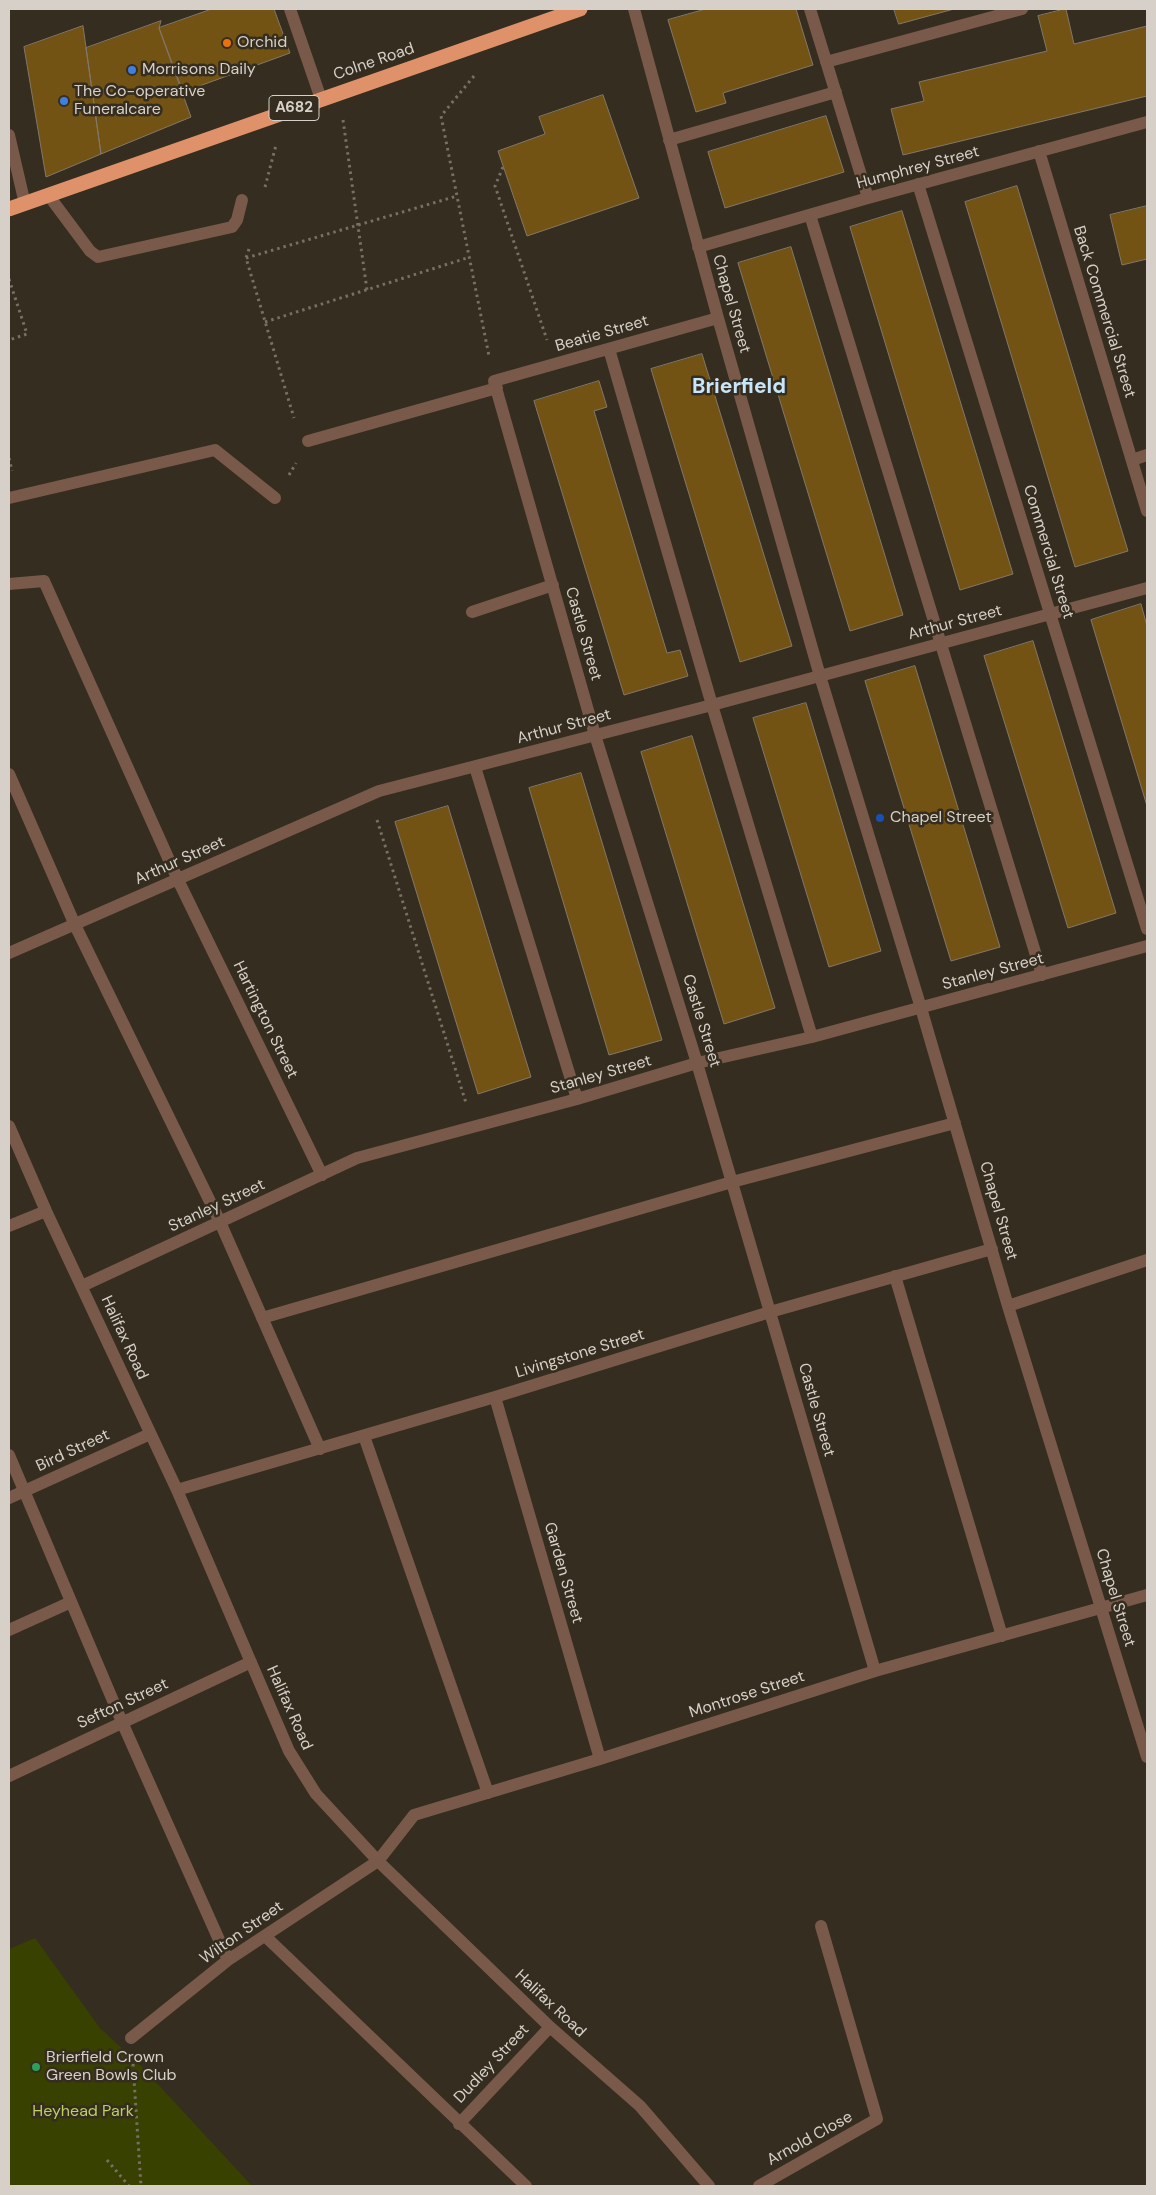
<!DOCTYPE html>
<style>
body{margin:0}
#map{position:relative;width:1156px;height:2195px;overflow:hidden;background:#352d1f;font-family:"DM Sans",sans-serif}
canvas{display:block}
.frame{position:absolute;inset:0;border:10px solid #d6d0c8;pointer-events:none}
</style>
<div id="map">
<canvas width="1156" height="2195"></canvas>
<div class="frame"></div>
</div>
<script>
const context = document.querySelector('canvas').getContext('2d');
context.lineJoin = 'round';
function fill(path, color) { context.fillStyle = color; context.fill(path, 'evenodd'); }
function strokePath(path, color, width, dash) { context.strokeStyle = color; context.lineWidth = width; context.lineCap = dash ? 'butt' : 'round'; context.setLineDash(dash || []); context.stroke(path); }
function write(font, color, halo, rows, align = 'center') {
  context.font = font + ' "DM Sans",sans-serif'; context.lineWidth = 5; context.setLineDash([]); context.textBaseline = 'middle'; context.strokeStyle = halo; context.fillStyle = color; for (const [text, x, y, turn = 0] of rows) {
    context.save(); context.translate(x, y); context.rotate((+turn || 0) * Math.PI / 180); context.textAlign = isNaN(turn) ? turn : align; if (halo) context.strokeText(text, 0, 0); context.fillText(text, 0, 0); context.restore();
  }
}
fill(new Path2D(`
 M 35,1938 L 100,2028 L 142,2067 L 252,2186 L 9,2186 L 9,1949 Z`), '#384100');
const building = new Path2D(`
 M 212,9 L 274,9 L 290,53 L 183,92 L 159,28 Z
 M 706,9 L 796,9 L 813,65 L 723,93 L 726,103 L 696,112 L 668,20 Z
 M 894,9 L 954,9 L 899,24 Z
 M 1066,9 L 1074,44 L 1147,26 L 1147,96 L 903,155 L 891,109 L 924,101 L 919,82 L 1047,51 L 1038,16 Z
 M 161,21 L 159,28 L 191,117 L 101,154 L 86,48 Z
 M 83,26 L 101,154 L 46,177 L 24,47 Z
 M 603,95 L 639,198 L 527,236 L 498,151 L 545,134 L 539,117 Z
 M 826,116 L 844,172 L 725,208 L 708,152 Z
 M 1017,186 L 1128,551 L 1075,567 L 965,202 Z
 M 1147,206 L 1147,259 L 1122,265 L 1110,215 Z
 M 902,211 L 1013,574 L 960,590 L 850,227 Z
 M 791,247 L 903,615 L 850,631 L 738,263 Z
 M 702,354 L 792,646 L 740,662 L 651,369 Z
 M 599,381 L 607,407 L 594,411 L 667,653 L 680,650 L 688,676 L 624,695 L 534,401 Z
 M 1141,604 L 1147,626 L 1147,806 L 1091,620 Z
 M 1033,641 L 1116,913 L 1068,928 L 984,656 Z
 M 915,666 L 1000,947 L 951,961 L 865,681 Z
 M 806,703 L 881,951 L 829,967 L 753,718 Z
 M 692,736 L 775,1008 L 724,1024 L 641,752 Z
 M 581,773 L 662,1040 L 609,1055 L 529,788 Z
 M 448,806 L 531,1077 L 478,1094 L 395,822 Z`);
fill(building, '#735313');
strokePath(building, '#827869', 1);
strokePath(new Path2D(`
 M 474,76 L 441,116 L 489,356
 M 343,120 L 367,290
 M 503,167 L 495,186 L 547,340
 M 265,187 L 276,145
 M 249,249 L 246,258 L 294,418
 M 246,258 L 457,196
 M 9,279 L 27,334 L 9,340
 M 265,322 L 470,257
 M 9,458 L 12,471
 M 289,475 L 296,463
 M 377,820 L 466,1103
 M 133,2064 L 141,2186
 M 107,2160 L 129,2186`), '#777064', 3, [2.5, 4]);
strokePath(new Path2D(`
 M 290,9 L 321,99
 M 634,9 L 718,318 L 820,676 L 921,1008 L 1008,1306 L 1147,1757
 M 810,9 L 868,198
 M 826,62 L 1022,9
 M 9,135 L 25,204
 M 669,140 L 836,92
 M 1039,151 L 1147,511
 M 918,184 L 1147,929
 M 49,196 L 90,251 L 98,257 L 232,227 L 237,220 L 242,200
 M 810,215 L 1042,975
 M 698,247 L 868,198 L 1147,122
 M 718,318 L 494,381 L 595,735 L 697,1063 L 875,1671
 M 609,349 L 712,705 L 812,1037
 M 308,441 L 497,388
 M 1132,460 L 1147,455
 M 9,498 L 215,450 L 275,498
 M 9,584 L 44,581 L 178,880 L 322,1175
 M 472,612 L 553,585
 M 475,767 L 577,1099
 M 9,774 L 75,925 L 220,1222 L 320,1449
 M 9,953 L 379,791 L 712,705 L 1147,588
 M 9,1126 L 46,1211 L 177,1490 L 289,1751 L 316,1794 L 378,1861 L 550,2027 L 640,2106 L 709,2186
 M 9,1226 L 46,1211
 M 895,1276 L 1002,1636
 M 82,1286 L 357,1158 L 577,1099 L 697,1063 L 812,1037 L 1147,946
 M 1008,1306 L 1147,1260
 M 262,1318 L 732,1182 L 955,1123
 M 495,1397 L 600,1759
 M 364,1436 L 488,1793
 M 9,1455 L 122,1722 L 228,1960
 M 177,1490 L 495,1397 L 770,1312 L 992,1249
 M 9,1498 L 150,1434
 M 9,1630 L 71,1602
 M 9,1776 L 251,1662
 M 265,1936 L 526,2186
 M 131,2038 L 228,1960 L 378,1861 L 414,1815 L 600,1759 L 875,1671 L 1147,1595
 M 459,2124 L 550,2027
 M 759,2186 L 877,2119 L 821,1926`), '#795949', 12);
strokePath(new Path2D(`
 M 9,209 L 580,9`), '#df9269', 15);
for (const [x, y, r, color] of [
 [227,43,5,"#e8710a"],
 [132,70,5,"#3f7fe0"],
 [64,101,5,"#3f7fe0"],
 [880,818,5,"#1a4fb4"],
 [36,2067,5,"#2e9e5b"]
]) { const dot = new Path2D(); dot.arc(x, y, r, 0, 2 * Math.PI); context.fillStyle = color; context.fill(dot); strokePath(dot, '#352d1f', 2); }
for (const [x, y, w] of [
 [294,108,50]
]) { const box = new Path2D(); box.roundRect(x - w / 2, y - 12.5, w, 25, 4); context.fillStyle = '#352d1f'; context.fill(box); strokePath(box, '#d6d0c8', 1); }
write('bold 15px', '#d6d0c8', null, [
 ["A682",294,108]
]);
write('16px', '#d6d0c8', '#352d1f', [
 ["Orchid",237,43],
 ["Morrisons Daily",142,70],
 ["The Co-operative",74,92],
 ["Funeralcare",74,110],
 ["Chapel Street",890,818],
 ["Brierfield Crown",46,2058],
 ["Green Bowls Club",46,2076]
], 'left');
write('16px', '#d6d0c8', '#352d1f', [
 ["Colne Road",374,62,-19],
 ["Humphrey Street",918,168,-15],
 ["Chapel Street",731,304,74],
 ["Back Commercial Street",1104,312,73],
 ["Beatie Street",602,334,-16],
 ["Commercial Street",1048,552,73],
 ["Arthur Street",955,623,-15],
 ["Castle Street",583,634,74],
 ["Arthur Street",564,727,-15],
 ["Arthur Street",180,861,-24],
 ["Stanley Street",993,972,-15],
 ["Hartington Street",265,1020,64],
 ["Castle Street",701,1021,73],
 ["Stanley Street",601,1075,-16],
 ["Stanley Street",217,1206,-25],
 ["Chapel Street",998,1211,74],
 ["Halifax Road",124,1338,65],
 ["Livingstone Street",580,1354,-17],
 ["Castle Street",816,1410,74],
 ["Bird Street",73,1451,-25],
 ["Garden Street",563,1573,74],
 ["Chapel Street",1115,1598,73],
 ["Montrose Street",747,1695,-18],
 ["Sefton Street",123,1704,-25],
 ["Halifax Road",289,1708,66],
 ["Wilton Street",242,1933,-35],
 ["Halifax Road",550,2004,43],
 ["Dudley Street",492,2064,-47],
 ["Arnold Close",810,2139,-29]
]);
write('16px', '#bccf5f', '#352d1f', [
 ["Heyhead Park",83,2112]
]);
write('bold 21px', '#c9e5f8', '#352d1f', [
 ["Brierfield",739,387]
]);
</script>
